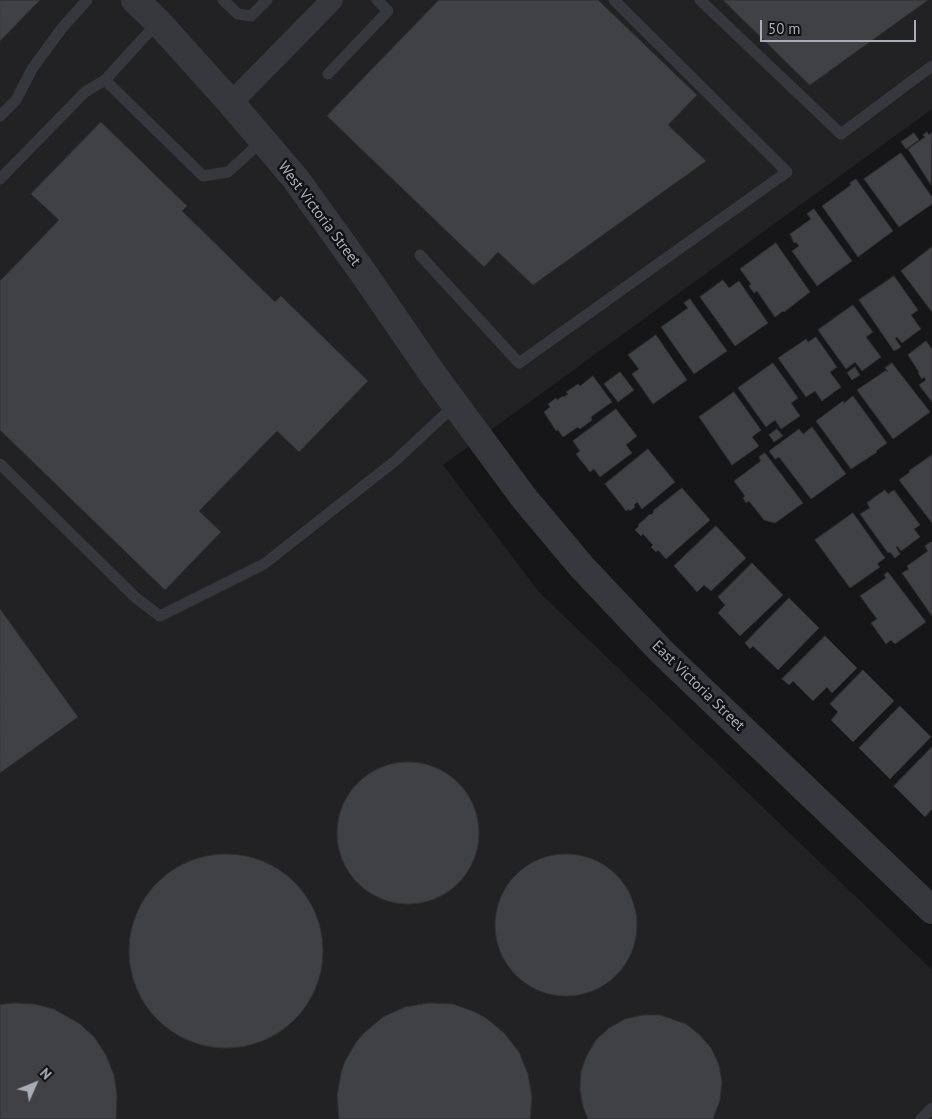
<!DOCTYPE html>
<style>
body{margin:0}
#map{position:relative;width:932px;height:1119px;overflow:hidden;background:#161618;font-family:"PT Sans",sans-serif}
canvas{display:block}
.north{position:absolute;left:10px;top:1059px;width:50px;height:50px;-webkit-text-stroke:4px #111113;paint-order:stroke;rotate:46deg;font-size:14px;font-weight:700;line-height:20px;text-align:center;color:#a8adb8}
.north::after{content:'';display:block;margin:auto;width:18px;height:22px;background:#a8adb8;clip-path:polygon(50% 0,100% 100%,50% 72%,0 100%)}
.scale{position:absolute;left:760px;top:20px;width:156px;height:22px;box-sizing:border-box;border:2px solid #a8adb8;border-top:0;padding-left:6px;font-size:15px;line-height:18px;white-space:nowrap;color:#a8adb8;-webkit-text-stroke:4px #111113;paint-order:stroke}
</style>
<div id="map">
<canvas width="932" height="1119"></canvas>
<div class="north">N</div>
<div class="scale">50 m</div>
</div>
<script>
const context = document.querySelector('canvas').getContext('2d');
context.lineJoin = 'round';
function fill(path, color) { context.fillStyle = color; context.fill(path, 'evenodd'); }
function strokePath(path, color, width, dash) { context.strokeStyle = color; context.lineWidth = width; context.lineCap = dash ? 'butt' : 'round'; context.setLineDash(dash || []); context.stroke(path); }
function write(font, color, halo, rows, align = 'center') {
  context.font = font + ' "PT Sans",sans-serif'; context.lineWidth = 5; context.setLineDash([]); context.textBaseline = 'middle'; context.strokeStyle = halo; context.fillStyle = color; for (const [text, x, y, turn = 0] of rows) {
    context.save(); context.translate(x, y); context.rotate((+turn || 0) * Math.PI / 180); context.textAlign = isNaN(turn) ? turn : align; if (halo) context.strokeText(text, 0, 0); context.fillText(text, 0, 0); context.restore();
  }
}
fill(new Path2D(`
 M 0,0 L 932,0 L 932,109 L 443,465 L 539,592 L 932,970 L 932,1119 L 0,1119 Z`), '#222225');
const building = new Path2D(`
 M 0,0 L 40,0 L 0,41 Z
 M 439,0 L 598,0 L 697,95 L 668,125 L 706,161 L 533,285 L 498,252 L 484,267 L 327,116 Z
 M 723,0 L 928,0 L 810,85 Z
 M 101,122 L 187,206 L 182,211 L 275,302 L 281,296 L 368,381 L 299,452 L 277,431 L 199,511 L 221,532 L 165,590 L 0,430 L 0,281 L 59,220 L 31,194 Z
 M 927,132 L 929,135 L 932,132 L 931,185 L 908,149 L 925,137 L 923,135 Z
 M 914,133 L 919,140 L 906,149 L 901,142 Z
 M 901,153 L 932,197 L 932,204 L 899,227 L 864,179 Z
 M 856,179 L 893,231 L 858,257 L 822,206 L 851,185 L 850,183 Z
 M 814,209 L 852,261 L 817,286 L 792,251 L 799,246 L 796,242 L 794,243 L 790,234 L 811,219 L 807,214 Z
 M 776,243 L 810,292 L 784,312 L 783,311 L 775,317 L 757,291 L 754,293 L 749,286 L 751,284 L 740,269 Z
 M 932,247 L 932,312 L 901,271 Z
 M 894,276 L 918,310 L 911,315 L 921,329 L 902,343 L 897,337 L 895,338 L 901,347 L 894,351 L 859,300 Z
 M 723,280 L 729,288 L 739,281 L 768,323 L 735,346 L 700,297 Z
 M 690,299 L 727,351 L 694,374 L 661,327 L 688,308 L 684,303 Z
 M 853,305 L 873,332 L 866,337 L 881,357 L 862,371 L 855,362 L 846,369 L 818,330 Z
 M 656,335 L 687,380 L 653,404 L 632,374 L 639,369 L 628,355 Z
 M 816,337 L 837,367 L 830,372 L 841,387 L 822,401 L 815,391 L 806,397 L 778,358 L 806,339 L 808,342 Z
 M 926,341 L 932,349 L 932,402 L 919,385 L 926,380 L 924,377 L 922,379 L 918,373 L 919,372 L 908,355 Z
 M 773,363 L 798,398 L 791,403 L 800,416 L 781,429 L 775,420 L 766,427 L 738,388 Z
 M 892,363 L 930,412 L 893,439 L 857,390 L 885,371 L 888,371 L 885,368 Z
 M 855,367 L 860,375 L 852,380 L 847,373 Z
 M 620,372 L 634,390 L 618,402 L 604,384 Z
 M 593,376 L 612,402 L 592,416 L 591,418 L 592,420 L 580,429 L 578,427 L 563,437 L 558,430 L 556,431 L 544,412 L 550,407 L 548,404 L 556,398 L 557,400 L 563,396 L 564,397 L 568,394 L 566,392 L 578,384 L 580,386 Z
 M 734,392 L 761,430 L 752,437 L 759,446 L 732,465 L 699,417 Z
 M 853,396 L 887,443 L 876,451 L 877,452 L 851,469 L 816,421 L 843,401 L 844,403 Z
 M 616,409 L 637,436 L 626,445 L 632,453 L 600,477 L 594,469 L 590,472 L 576,454 L 580,451 L 573,441 Z
 M 812,427 L 846,474 L 811,499 L 779,457 L 775,459 L 769,451 L 799,429 L 803,434 Z
 M 777,429 L 783,436 L 774,442 L 769,435 Z
 M 648,449 L 675,482 L 642,509 L 637,502 L 634,505 L 635,507 L 630,511 L 629,509 L 626,511 L 605,484 Z
 M 765,453 L 803,503 L 775,523 L 764,520 L 749,501 L 746,503 L 743,498 L 745,496 L 734,481 L 761,461 L 759,457 Z
 M 932,455 L 932,523 L 899,480 L 910,472 L 909,471 Z
 M 682,488 L 710,520 L 666,559 L 658,550 L 656,552 L 651,547 L 653,545 L 643,534 L 641,536 L 635,530 L 639,526 L 638,525 L 650,514 L 651,515 L 654,512 L 653,511 Z
 M 885,490 L 888,494 L 894,490 L 920,525 L 914,529 L 920,537 L 901,551 L 897,546 L 896,547 L 900,554 L 895,558 L 890,552 L 888,553 L 860,514 L 870,508 L 867,503 Z
 M 853,513 L 885,558 L 877,564 L 880,567 L 850,588 L 815,540 Z
 M 716,526 L 746,558 L 711,591 L 704,585 L 697,592 L 674,566 Z
 M 931,542 L 932,543 L 932,616 L 902,573 L 909,569 L 907,566 L 928,551 L 925,546 Z
 M 752,563 L 783,595 L 740,636 L 718,613 L 725,605 L 718,597 Z
 M 888,572 L 926,622 L 895,644 L 891,640 L 886,644 L 871,623 L 877,619 L 860,596 L 886,578 L 884,575 Z
 M 789,598 L 819,628 L 778,670 L 753,646 L 750,649 L 745,643 Z
 M 0,609 L 78,717 L 0,773 Z
 M 825,636 L 857,668 L 832,693 L 827,687 L 813,701 L 793,681 L 789,685 L 782,679 Z
 M 863,670 L 894,701 L 853,742 L 831,720 L 838,712 L 830,704 Z
 M 900,706 L 931,737 L 890,779 L 859,748 Z
 M 932,747 L 932,809 L 925,817 L 894,786 Z
 M337 833a71 71 0 1 1 142 0a71 71 0 1 1-142 0Z
 M129 951a97 97 0 1 1 194 0a97 97 0 1 1-194 0Z
 M495 925a71 71 0 1 1 142 0a71 71 0 1 1-142 0Z
 M 14,1003 L 34,1004 L 54,1009 L 80,1024 L 95,1038 L 106,1055 L 114,1075 L 117,1095 L 116,1119 L 0,1119 L 0,1005 Z
 M 429,1003 L 453,1004 L 475,1012 L 486,1018 L 504,1033 L 519,1052 L 528,1074 L 532,1097 L 530,1119 L 339,1119 L 337,1096 L 341,1073 L 345,1061 L 357,1041 L 365,1032 L 383,1017 L 405,1007 Z
 M 643,1015 L 660,1015 L 686,1024 L 700,1035 L 711,1048 L 719,1065 L 722,1082 L 720,1100 L 713,1119 L 588,1119 L 583,1107 L 580,1089 L 581,1071 L 587,1055 L 596,1040 L 609,1028 L 625,1019 Z`);
fill(building, '#404145');
strokePath(building, '#303034', 1);
strokePath(new Path2D(`
 M 223,0 L 238,14 L 251,16 L 267,0
 M 700,0 L 841,134 L 932,66
 M 158,22 L 105,80 L 203,176 L 228,172 L 263,140
 M 328,74 L 388,11 L 377,0
 M 0,116 L 16,100 L 32,69 L 62,28 L 87,0
 M 0,179 L 85,92 L 105,80
 M 420,255 L 519,363 L 787,172 L 614,0
 M 0,464 L 136,598 L 160,616 L 264,564 L 395,461 L 455,405
 M 921,1119 L 932,1108`), '#37383d', 11);
strokePath(new Path2D(`
 M 231,103 L 332,0`), '#37383d', 22);
strokePath(new Path2D(`
 M 135,0 L 158,22 L 231,103 L 295,178 L 364,274 L 432,373 L 524,498 L 581,566 L 662,652 L 932,910`), '#37383d', 28);
write('15px', '#a8adb8', '#111113', [
 ["West Victoria Street",319,214,53],
 ["East Victoria Street",698,686,44]
]);
</script>
